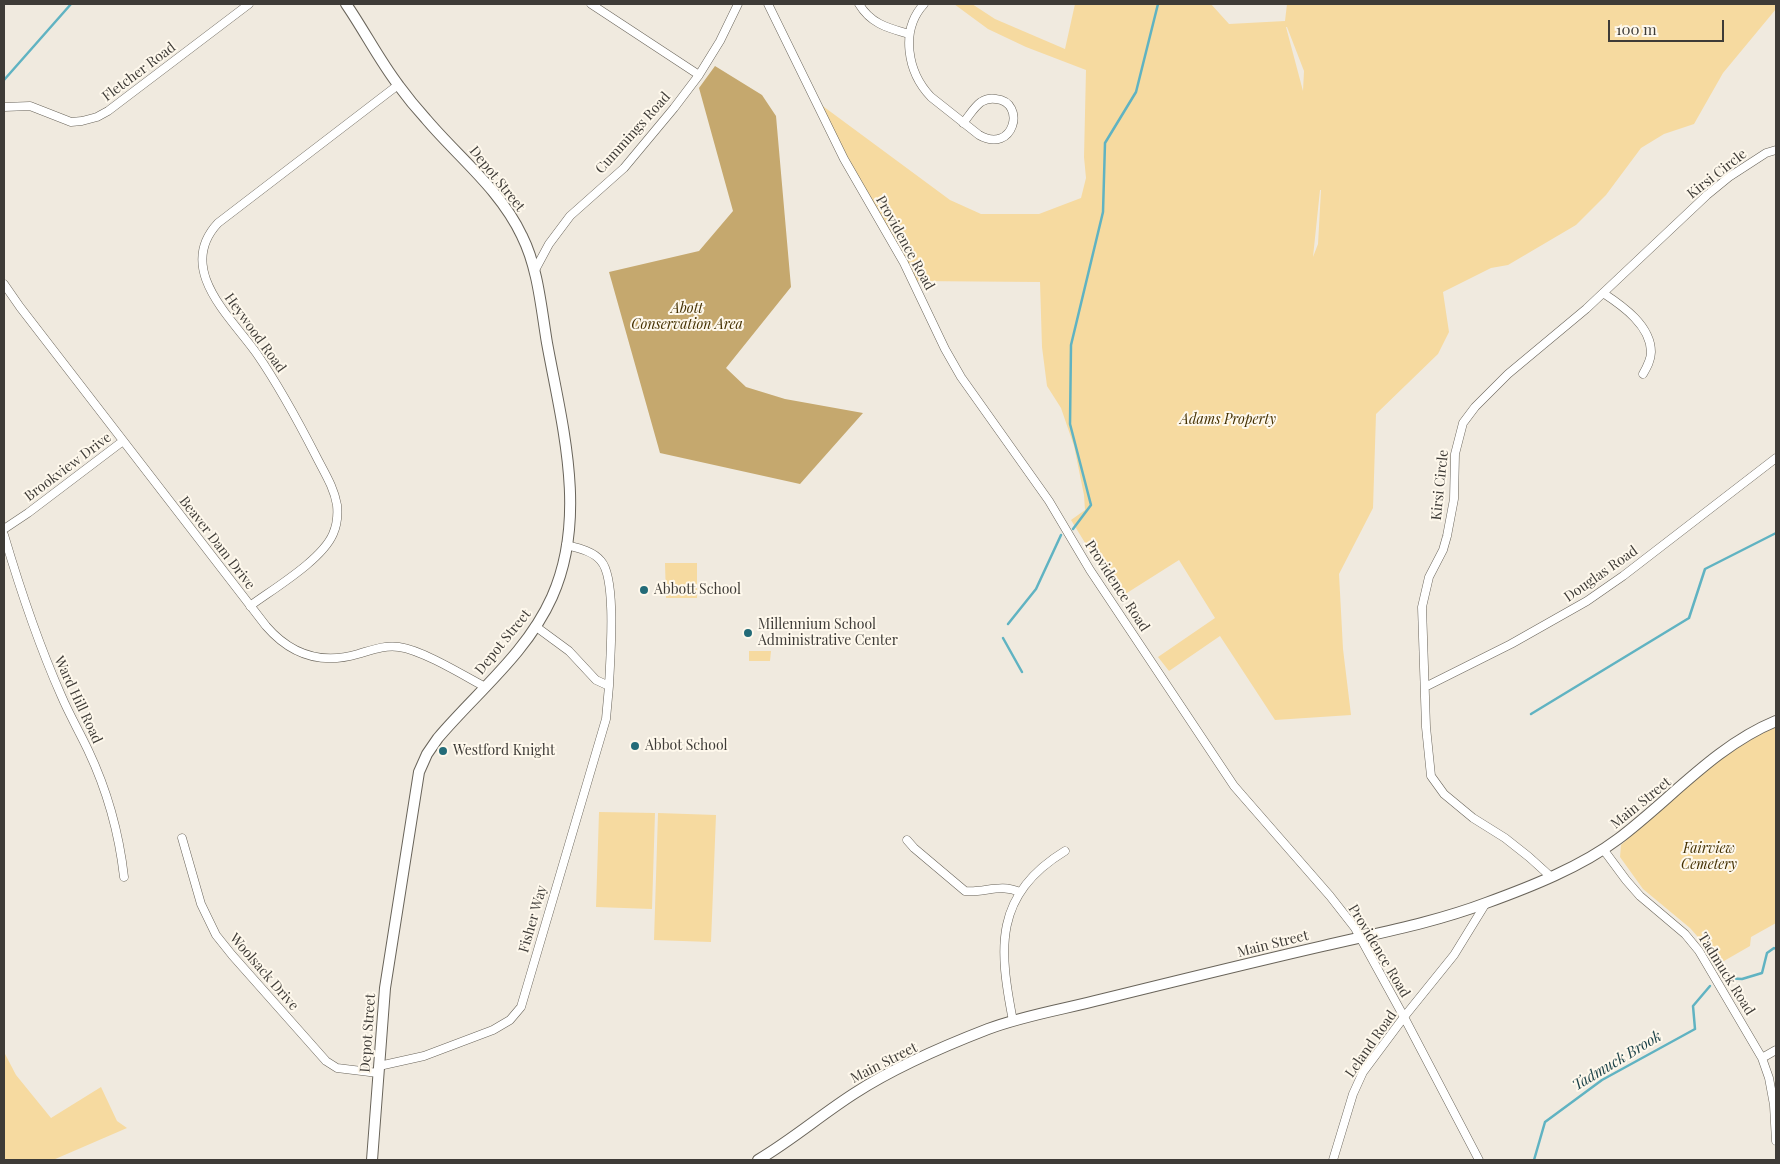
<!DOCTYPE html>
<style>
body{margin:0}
#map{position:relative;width:1780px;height:1164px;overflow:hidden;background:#f0eadf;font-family:"Playfair Display",serif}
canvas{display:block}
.frame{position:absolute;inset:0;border:5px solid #3e3b37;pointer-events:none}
.scale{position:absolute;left:1608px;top:20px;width:116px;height:22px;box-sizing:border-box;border:2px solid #3e3b37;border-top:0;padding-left:6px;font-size:15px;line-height:18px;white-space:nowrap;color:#3e3b37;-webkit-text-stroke:4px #fef8ec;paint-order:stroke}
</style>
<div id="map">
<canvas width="1780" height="1164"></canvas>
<div class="frame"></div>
<div class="scale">100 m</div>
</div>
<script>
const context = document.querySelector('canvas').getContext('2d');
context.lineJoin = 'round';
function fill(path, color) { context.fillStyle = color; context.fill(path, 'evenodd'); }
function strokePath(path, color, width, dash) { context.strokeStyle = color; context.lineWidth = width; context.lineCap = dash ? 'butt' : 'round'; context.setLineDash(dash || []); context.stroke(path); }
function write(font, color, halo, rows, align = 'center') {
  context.font = font + ' "Playfair Display",serif'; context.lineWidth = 4; context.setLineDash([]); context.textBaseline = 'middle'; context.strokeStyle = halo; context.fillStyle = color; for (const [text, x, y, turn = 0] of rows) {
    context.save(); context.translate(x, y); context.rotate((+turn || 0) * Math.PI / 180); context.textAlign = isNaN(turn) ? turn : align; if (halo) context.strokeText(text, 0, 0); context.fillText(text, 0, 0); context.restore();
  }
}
fill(new Path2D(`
 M 954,4 L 972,4 L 995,19 L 1065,49 L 1075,4 L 1211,4 L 1229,24 L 1285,21 L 1287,4 L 1776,4 L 1776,9 L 1723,73 L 1694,124 L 1664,134 L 1641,148 L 1606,195 L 1576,225 L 1508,265 L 1491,268 L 1443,292 L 1449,332 L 1438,354 L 1376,414 L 1373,508 L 1339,574 L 1343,649 L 1351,715 L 1275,720 L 1220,636 L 1169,671 L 1158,657 L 1215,618 L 1179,560 L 1119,598 L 1071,520 L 1085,510 L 1084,495 L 1074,446 L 1061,408 L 1047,386 L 1042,347 L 1040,282 L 913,281 L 816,101 L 950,200 L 981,214 L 1039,214 L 1081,198 L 1086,178 L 1084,157 L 1086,70 L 1026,47 L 988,29 ZM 1287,27 L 1304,71 L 1303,91 L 1286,27 ZM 1321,190 L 1318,244 L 1313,257 L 1320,190 Z
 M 665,563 L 697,563 L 697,598 L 666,598 Z
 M 749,651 L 771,651 L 770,661 L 749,661 Z
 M 1776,727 L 1776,923 L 1751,937 L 1750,946 L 1717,965 L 1705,945 L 1690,928 L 1643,889 L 1620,857 L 1621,845 C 1670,803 1716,754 1776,727 Z
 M 599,812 L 655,813 L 652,909 L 596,907 Z
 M 658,813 L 716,815 L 711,942 L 654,940 Z
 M 4,1052 L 16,1075 L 51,1118 L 101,1087 L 117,1121 L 127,1128 L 53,1160 L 4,1160 Z`), '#f6daa0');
fill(new Path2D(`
 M 715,66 L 762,95 L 776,116 L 791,287 L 726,368 L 746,387 L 785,399 L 863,413 L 800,484 L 660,453 L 609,272 L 699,251 L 733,211 L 699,88 Z`), '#c5a86e');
strokePath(new Path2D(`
 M 4,80 L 71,4
 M 1073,529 L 1091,505 L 1070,424 L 1071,345 L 1103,212 L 1105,143 L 1136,92 L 1158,4
 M 1008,624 L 1036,589 L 1061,535
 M 1003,638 L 1022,672
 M 1531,714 L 1689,618 L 1705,569 L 1776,533
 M 1724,978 L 1742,979 L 1762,973 L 1767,953 L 1774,948 L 1776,949
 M 1534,1160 L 1545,1122 L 1602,1080 L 1695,1029 L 1693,1006 L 1710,986`), '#60b3c2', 2.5);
const minor = new Path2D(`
 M 591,4 L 699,75
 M 768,4 L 844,159 L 904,263 L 945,349 L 961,377 L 1049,501 L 1090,570 L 1234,786 L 1330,896 L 1355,928 L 1404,1017 L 1479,1160
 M 859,4 C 871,24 888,28 909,34
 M 924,4 C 900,30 907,72 931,97 L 979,135 C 1014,155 1027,102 996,99 C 991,98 986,99 981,102 C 974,107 969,116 963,123
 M 4,107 L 30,106 L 71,122 L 82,121 L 97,117 L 108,111 L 249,4
 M 535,270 L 549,244 L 570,216 L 624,168 L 674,108 L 699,75 L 720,41 L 738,4
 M 4,284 L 20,307 L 266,626 C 291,655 321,665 358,654 C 372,650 384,645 399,647 C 422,650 463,675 485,687
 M 1603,293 C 1623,306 1651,326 1651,352 C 1651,360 1647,367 1643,374
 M 4,529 L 28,513 L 123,441
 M 4,535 C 20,589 38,643 61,695 C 69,714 79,731 88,750 C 107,790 119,833 124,877
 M 566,545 C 578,548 593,551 601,561 C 617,579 610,660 609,686
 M 250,606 C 273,589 322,560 333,534 C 337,525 338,515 337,505 C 334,487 324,472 316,456 C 298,421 279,386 257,354 C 231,317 175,269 218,223 L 398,85
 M 1425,687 L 1511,644 L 1587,601 L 1623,576 L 1776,458
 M 182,838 L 201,904 L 216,935 L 232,955 L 326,1061 L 337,1068 L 378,1073
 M 907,840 L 914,848 L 965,891 C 985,893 1000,883 1020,892
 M 1603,849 L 1626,880 L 1640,896 L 1685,934 L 1699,951 L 1712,973 L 1762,1058 L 1769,1078 L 1774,1105 L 1776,1141
 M 1550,876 L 1529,857 L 1505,838 L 1473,818 L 1444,794 L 1431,776 L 1426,727 L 1422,607 L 1429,577 L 1443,550 L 1447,536 L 1454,499 L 1455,454 L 1463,423 L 1475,407 L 1508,374 L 1586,309 L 1707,195 L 1729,177 L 1766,153 L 1776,150
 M 1013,1021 C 999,949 993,895 1065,851
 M 1762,1058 L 1776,1050
 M 379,1066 L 424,1056 L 493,1030 L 510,1020 L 521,1007 L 606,719 L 609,686 L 596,680 L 569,651 L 535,626
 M 1333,1160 L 1353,1094 L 1363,1072 L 1404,1017 L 1454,955 L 1486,903`);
const major = new Path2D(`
 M 346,4 C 364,30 379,60 399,86 C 407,97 416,108 426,119 C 458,157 500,189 522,236 C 538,268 541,307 547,343 C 562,425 588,517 552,597 C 527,653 476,693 438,738 L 427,754 L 419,772 L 385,988 L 372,1160
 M 758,1160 C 792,1140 822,1114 855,1093 C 895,1067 944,1046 988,1029 C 1025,1015 1065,1009 1103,999 C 1176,981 1249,963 1323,946 C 1378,933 1433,923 1486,903 C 1530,887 1581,867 1618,839 C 1670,800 1715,746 1776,721`);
strokePath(minor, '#69645a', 9);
strokePath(major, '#69645a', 12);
strokePath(minor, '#fff', 8);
strokePath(major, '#fff', 10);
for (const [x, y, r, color] of [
 [644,590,5,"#236b78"],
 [748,633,5,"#236b78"],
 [635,746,5,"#236b78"],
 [443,751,5,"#236b78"]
]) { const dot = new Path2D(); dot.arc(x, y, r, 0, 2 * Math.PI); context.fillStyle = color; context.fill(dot); strokePath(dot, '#fef8ec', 2); }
write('14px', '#3e3b37', '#fef8ec', [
 ["Fletcher Road",139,72,-37],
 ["Cummings Road",633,133,-48],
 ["Kirsi Circle",1717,174,-38],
 ["Depot Street",497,179,51],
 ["Providence Road",905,243,61],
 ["Heywood Road",255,333,54],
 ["Brookview Drive",68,467,-37],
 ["Kirsi Circle",1440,485,-84],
 ["Beaver Dam Drive",217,543,52],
 ["Douglas Road",1601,574,-35],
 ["Providence Road",1117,586,57],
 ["Depot Street",503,642,-51],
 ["Ward Hill Road",78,700,65],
 ["Main Street",1641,803,-39],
 ["Fisher Way",533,919,-74],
 ["Main Street",1273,944,-14],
 ["Providence Road",1379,951,59],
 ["Woolsack Drive",264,972,49],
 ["Tadmuck Road",1726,974,58],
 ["Depot Street",368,1033,-86],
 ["Leland Road",1371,1044,-55],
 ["Main Street",884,1063,-27]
]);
write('italic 14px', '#443000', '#fef8ec', [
 ["Abott",687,309],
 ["Conservation Area",687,325],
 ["Adams Property",1228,420],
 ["Fairview",1709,849],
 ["Cemetery",1709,865]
]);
write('14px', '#3e3b37', '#fef8ec', [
 ["Abbott School",654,590],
 ["Millennium School",758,625],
 ["Administrative Center",758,641],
 ["Abbot School",645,746],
 ["Westford Knight",453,751]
], 'left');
write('italic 15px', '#183f46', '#fef8ec', [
 ["Tadmuck Brook",1617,1061,-31]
]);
</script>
